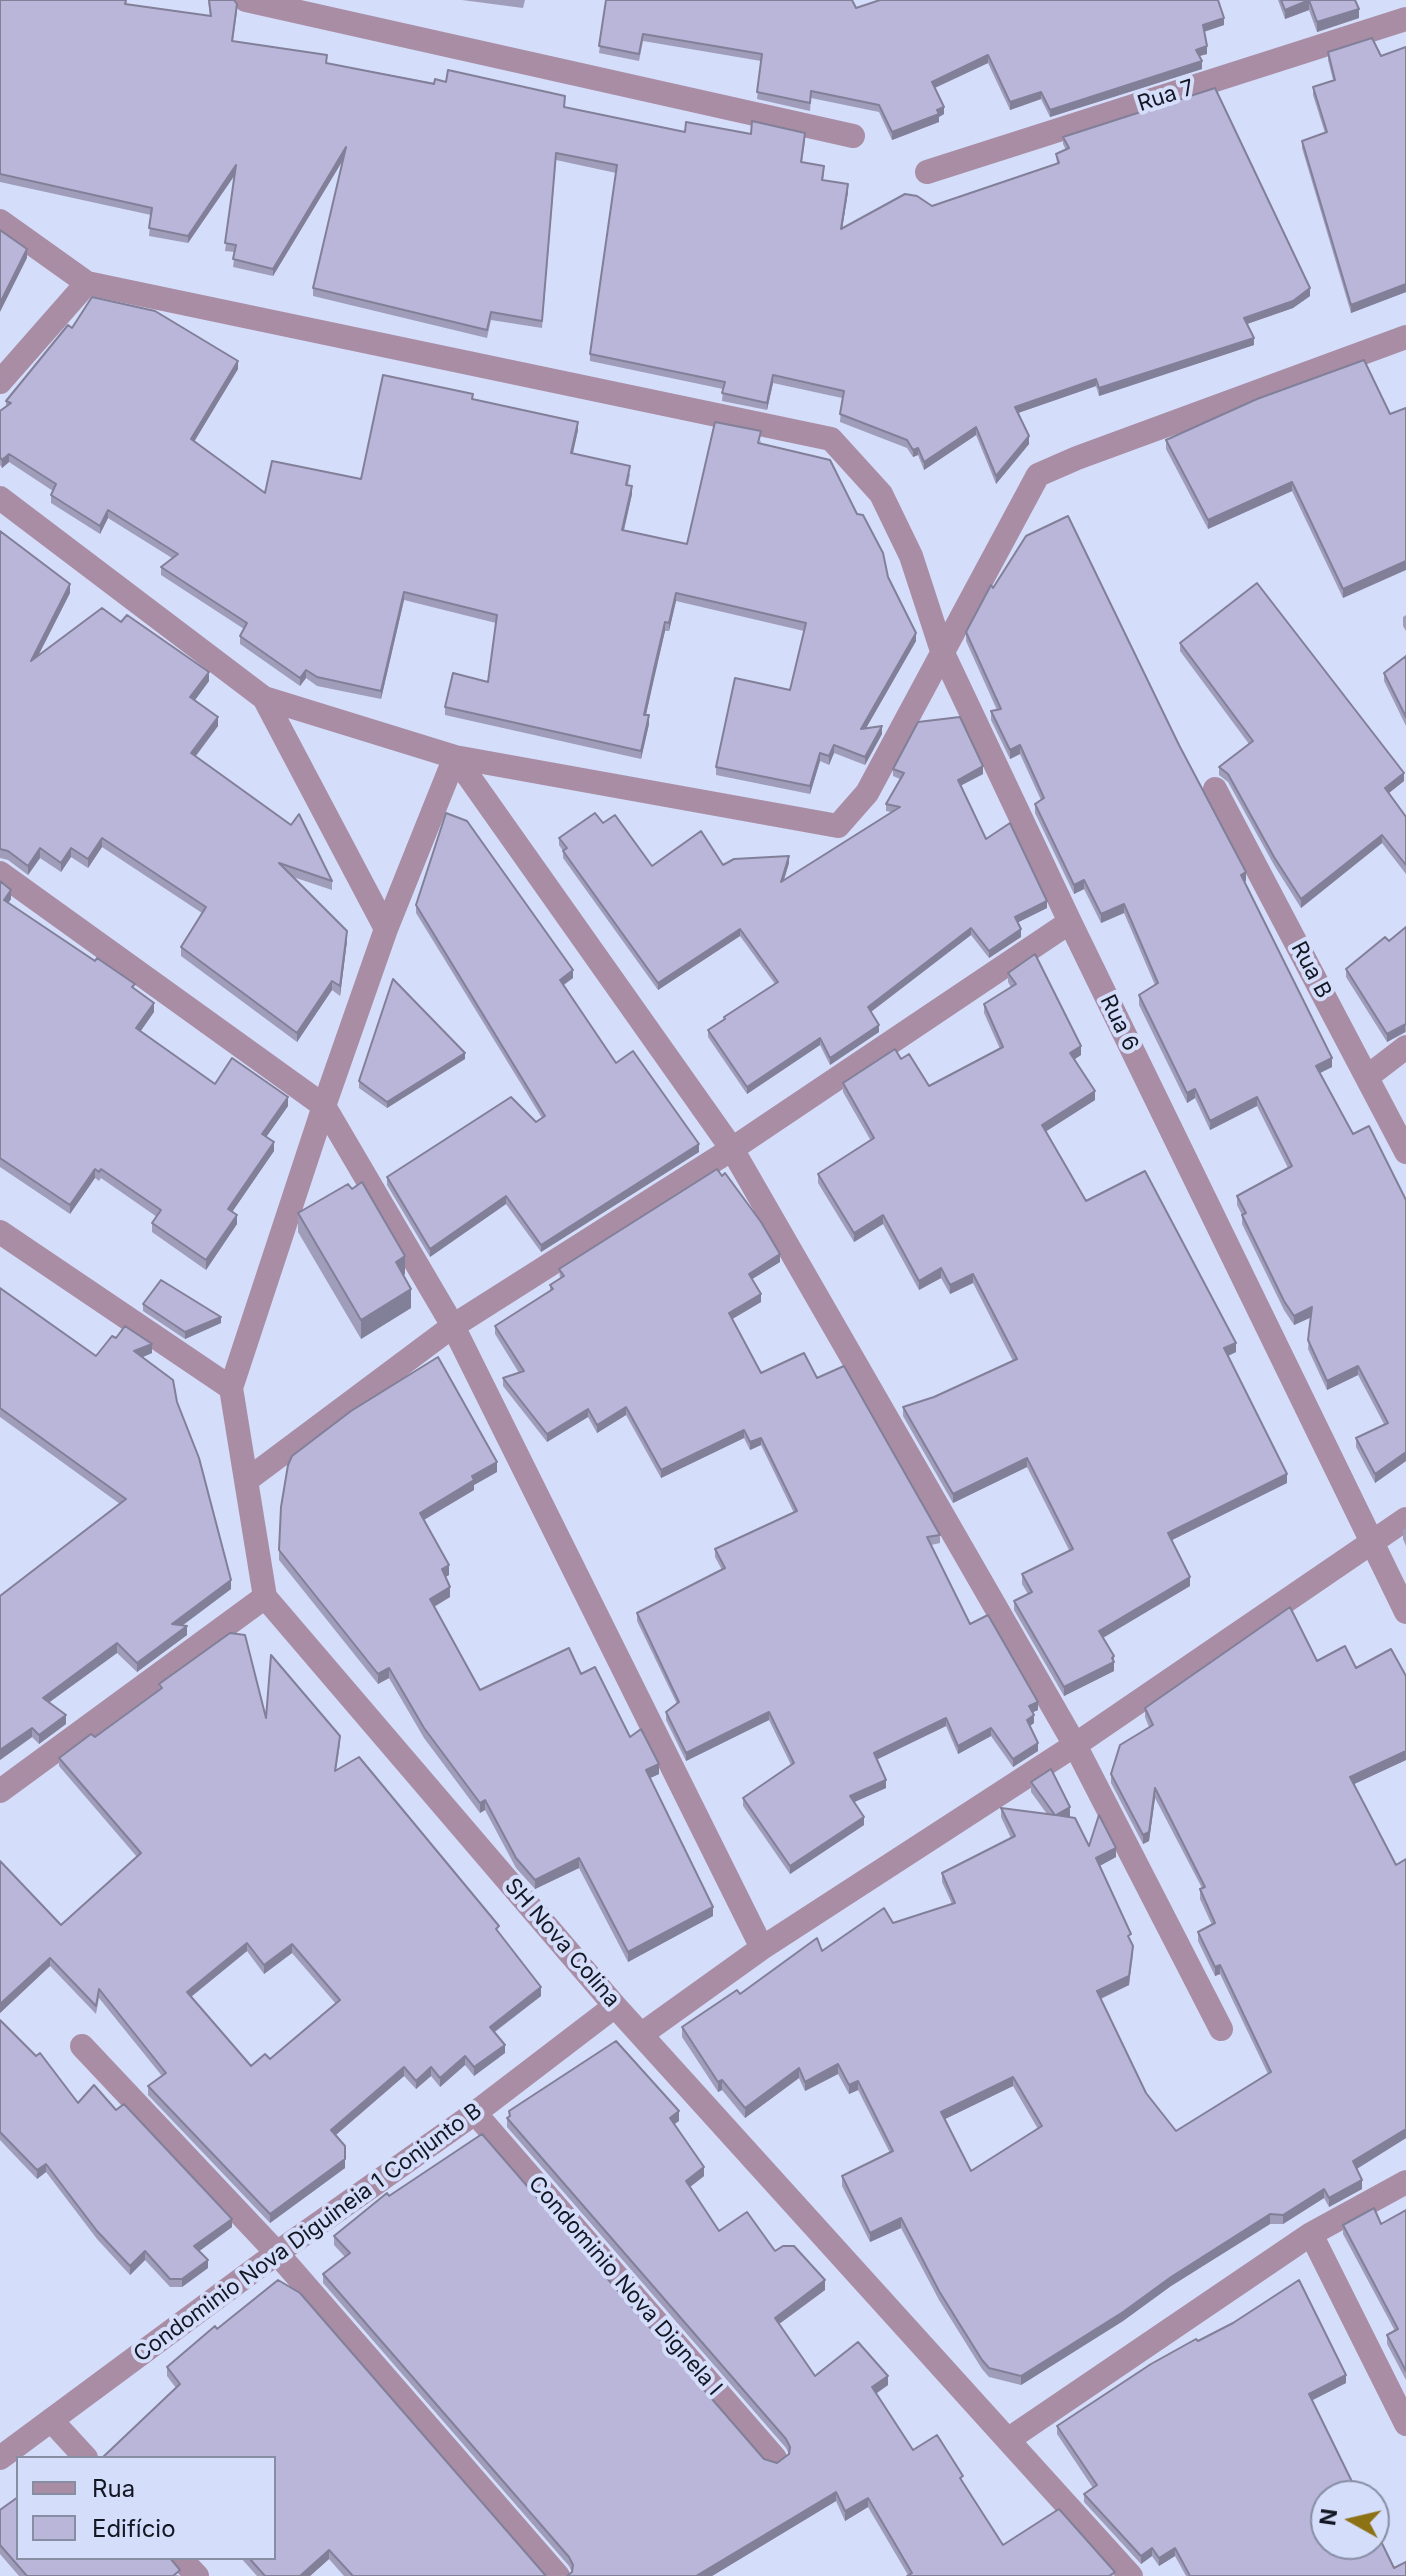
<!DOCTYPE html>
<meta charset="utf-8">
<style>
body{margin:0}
#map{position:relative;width:1406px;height:2576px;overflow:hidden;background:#d4ddfa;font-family:Inter,sans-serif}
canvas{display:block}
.legend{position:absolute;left:16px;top:2456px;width:260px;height:104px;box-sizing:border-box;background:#d4ddfa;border:2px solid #878ea4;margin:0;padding:10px 14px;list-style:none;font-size:24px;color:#131723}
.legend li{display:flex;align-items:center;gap:16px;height:40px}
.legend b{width:40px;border:2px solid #878ea4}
.north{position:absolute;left:1310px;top:2480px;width:80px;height:80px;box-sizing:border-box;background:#d4ddfa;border:2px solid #878ea4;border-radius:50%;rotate:278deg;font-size:22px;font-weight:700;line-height:32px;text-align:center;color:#131723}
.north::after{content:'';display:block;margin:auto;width:28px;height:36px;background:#8d7115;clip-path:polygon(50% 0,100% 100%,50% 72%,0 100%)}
</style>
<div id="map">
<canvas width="1406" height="2576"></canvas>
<ul class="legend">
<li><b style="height:10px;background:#a98da5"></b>Rua</li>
<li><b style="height:22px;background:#bab6da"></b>Edifício</li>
</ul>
<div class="north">N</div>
</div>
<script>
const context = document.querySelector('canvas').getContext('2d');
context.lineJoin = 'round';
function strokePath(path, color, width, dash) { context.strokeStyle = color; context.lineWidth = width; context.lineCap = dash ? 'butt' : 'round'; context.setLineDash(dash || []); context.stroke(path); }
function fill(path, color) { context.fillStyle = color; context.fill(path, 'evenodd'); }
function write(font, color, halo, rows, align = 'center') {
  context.font = font + ' Inter,sans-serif'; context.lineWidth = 8; context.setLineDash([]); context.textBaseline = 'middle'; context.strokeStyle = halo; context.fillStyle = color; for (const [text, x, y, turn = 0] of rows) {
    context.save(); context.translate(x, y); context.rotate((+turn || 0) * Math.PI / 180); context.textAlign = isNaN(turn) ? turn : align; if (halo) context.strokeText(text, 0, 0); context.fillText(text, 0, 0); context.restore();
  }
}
strokePath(new Path2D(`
 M 246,0 L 853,136
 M 927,172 L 1406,19
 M 0,221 L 87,283 L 831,439 L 881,494 L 911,556 L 942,651 L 1070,922 L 1406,1612
 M 0,382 L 87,283
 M 0,498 L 264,698 L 455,757 L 838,826 L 867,793 L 1038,475 L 1077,458 L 1406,337
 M 264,698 L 386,929
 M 455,757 L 386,929 L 324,1106 L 231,1388 L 265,1597 L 615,2006 L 1131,2576
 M 455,757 L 732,1149 L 1075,1745 L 1221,2029
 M 1215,789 L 1406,1152
 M 0,873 L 324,1106 L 453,1326 L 762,1948
 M 1367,1077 L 1406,1047
 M 0,1232 L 231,1388
 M 247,1480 L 453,1326 L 732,1149 L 1070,922
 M 0,1791 L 265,1597
 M 642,2034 L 762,1948 L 1075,1745 L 1406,1519
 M 82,2046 L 277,2253 L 558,2576
 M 475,2113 L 775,2458
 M 1311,2234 L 1406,2424
 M 51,2420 L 86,2458
 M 1009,2439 L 1311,2234 L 1406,2182
 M 0,2458 L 277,2253 L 475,2113 L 615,2006
 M 180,2558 L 197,2576`), '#a98da5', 24);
fill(new Path2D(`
 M 0,0 L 127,0 L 126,4 L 210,16 L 208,0 L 234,0 L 237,12 L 233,41 L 327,63 L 565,107 L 685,132 L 751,134 L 805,141 L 802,162 L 824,173 L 823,180 L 848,192 L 842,228 L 932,206 L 1057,164 L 1056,154 L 1066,150 L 1063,144 L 1063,137 L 1310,296 L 1293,308 L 1247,324 L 1254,345 L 1099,396 L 1096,386 L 1018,413 L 1029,444 L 996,484 L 976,435 L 924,470 L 918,455 L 913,457 L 907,448 L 840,422 L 842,398 L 773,383 L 767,410 L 722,401 L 723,389 L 590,361 L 590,354 L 616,173 L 556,160 L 542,328 L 491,320 L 487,338 L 313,296 L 313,288 L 343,160 L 273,276 L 233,267 L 235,252 L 225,251 L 235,175 L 188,243 L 149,236 L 151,215 L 0,182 Z
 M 462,0 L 525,0 L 523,8 Z
 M 606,0 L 856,8 L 1224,25 L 1204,32 L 1207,54 L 1199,56 L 1202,69 L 1050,117 L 1041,99 L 1010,110 L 988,63 L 935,88 L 944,114 L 939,117 L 939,122 L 892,140 L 879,112 L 811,98 L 810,111 L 757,99 L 761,61 L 643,41 L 639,61 L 599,53 Z
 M 1278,0 L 1355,0 L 1359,18 L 1317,32 L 1309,10 L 1285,19 Z
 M 1406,47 L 1406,292 L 1351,313 L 1302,148 L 1302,141 L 1325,133 L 1313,95 L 1313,87 L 1333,80 L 1328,60 L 1328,52 L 1381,56 Z
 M 72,328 L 238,369 L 194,441 L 265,493 L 361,479 L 473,399 L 578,430 L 573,453 L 630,474 L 628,485 L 632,494 L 624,530 L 687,544 L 761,440 L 760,444 L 888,577 L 916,641 L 866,728 L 882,734 L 865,765 L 834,753 L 829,765 L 820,761 L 810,794 L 716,775 L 716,767 L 790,690 L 804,631 L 676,601 L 669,631 L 665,631 L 654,677 L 646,715 L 649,724 L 641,759 L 445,715 L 445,707 L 488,682 L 496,623 L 404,600 L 381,699 L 317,686 L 306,678 L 300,686 L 240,644 L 240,636 L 244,629 L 161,575 L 161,567 L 172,558 L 108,518 L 100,534 L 51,503 L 51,495 L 53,491 L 9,462 L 2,468 L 0,465 L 0,411 L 6,407 L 6,401 Z
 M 1364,360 L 1343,598 L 1292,491 L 1208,529 L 1166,449 L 1166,440 Z
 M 0,531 L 70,593 L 38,655 L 121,622 L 209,681 L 194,701 L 218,726 L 196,756 L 332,881 L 332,890 L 293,877 L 347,941 L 340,996 L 332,990 L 297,1042 L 181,956 L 181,947 L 202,913 L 102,847 L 88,868 L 71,857 L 61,872 L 40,858 L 28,875 L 8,860 L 0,858 Z
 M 1406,615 L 1406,631 L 1403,626 L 1403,617 Z
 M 966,632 L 1246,881 L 1244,882 L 1332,1067 L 1320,1073 L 1353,1134 L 1406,1200 L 1406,1461 L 1375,1483 L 1356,1447 L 1356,1438 L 1384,1424 L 1358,1375 L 1327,1390 L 1308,1349 L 1311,1317 L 1294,1325 L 1284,1310 L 1242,1224 L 1242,1215 L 1237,1205 L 1237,1196 L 1288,1168 L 1257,1106 L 1210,1130 L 1195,1098 L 1187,1103 L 1139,1005 L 1139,995 L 1155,985 L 1124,913 L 1101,923 L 1084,889 L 1074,894 L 1035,813 L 1035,804 L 1041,800 L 1020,754 L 1010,759 L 991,720 L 991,711 L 997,710 L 966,641 Z
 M 1180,643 L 1404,781 L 1389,793 L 1406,817 L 1406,874 L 1382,843 L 1301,908 L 1274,865 L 1228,782 L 1219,775 L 1219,767 L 1249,744 L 1180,651 Z
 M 1406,656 L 1406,726 L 1384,681 L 1384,673 Z
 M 893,769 L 983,774 L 960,786 L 986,839 L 1047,908 L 1018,922 L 1021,937 L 989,958 L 971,935 L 871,1012 L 879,1032 L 830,1065 L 820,1045 L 747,1094 L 708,1037 L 708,1030 L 724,1019 L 724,1017 L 775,984 L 740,936 L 658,990 L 563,858 L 563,851 L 559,845 L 559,838 L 603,823 L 652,866 L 789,863 L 784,880 L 891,812 L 886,811 L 886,804 L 900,779 L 893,776 Z
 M 0,881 L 11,899 L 8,903 L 135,989 L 154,1012 L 140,1031 L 215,1084 L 288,1106 L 266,1137 L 274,1151 L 232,1212 L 237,1224 L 206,1270 L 152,1232 L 152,1223 L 157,1217 L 101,1178 L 99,1181 L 95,1178 L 70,1214 L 0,1167 Z
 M 416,905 L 573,978 L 564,985 L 616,1063 L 699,1152 L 541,1252 L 506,1204 L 430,1257 L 387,1185 L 387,1177 L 536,1122 L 542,1118 L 416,913 Z
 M 1406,927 L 1406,1032 L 1387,1042 L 1346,977 L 1346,969 L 1389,941 Z
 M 1008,973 L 1081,1055 L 1075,1059 L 1095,1100 L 1046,1131 L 1086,1201 L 1236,1352 L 1227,1356 L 1287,1483 L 1172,1540 L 1190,1586 L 1103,1638 L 1114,1656 L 1114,1671 L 1064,1696 L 1014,1610 L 1014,1601 L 1028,1594 L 1022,1584 L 1022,1574 L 1069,1550 L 1027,1467 L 953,1503 L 903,1416 L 903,1407 L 934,1397 L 1013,1361 L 973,1283 L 950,1294 L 941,1278 L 919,1290 L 883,1224 L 854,1242 L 818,1183 L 818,1174 L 871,1141 L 843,1092 L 843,1083 L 901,1059 L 929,1086 L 1000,1049 L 984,1013 L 984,1004 L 1011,987 L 1008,982 Z
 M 465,1059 L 387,1108 L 359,1088 L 359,1081 Z
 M 352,1189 L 405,1274 L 404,1275 L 411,1308 L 361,1339 L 298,1232 L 298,1213 Z
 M 780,1262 L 752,1279 L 761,1302 L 732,1319 L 761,1373 L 817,1378 L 940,1535 L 940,1543 L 931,1545 L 970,1624 L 1038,1710 L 1033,1712 L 1034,1723 L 1030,1726 L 1038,1751 L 1013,1767 L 991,1736 L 958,1754 L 946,1726 L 877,1759 L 886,1788 L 854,1802 L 864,1825 L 790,1874 L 743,1806 L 743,1798 L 791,1765 L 769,1720 L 686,1761 L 666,1720 L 666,1712 L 677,1704 L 637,1621 L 637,1613 L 722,1570 L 715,1557 L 715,1549 L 794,1513 L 761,1445 L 750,1450 L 744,1438 L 661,1478 L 626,1415 L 597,1433 L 588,1417 L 547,1442 L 503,1386 L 503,1378 L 519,1373 L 495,1334 L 495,1326 L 550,1291 L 550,1285 L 560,1278 L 559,1269 Z
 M 0,1288 L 96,1356 L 116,1338 L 152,1353 L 142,1357 L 177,1402 L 231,1589 L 182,1626 L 187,1635 L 137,1672 L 117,1653 L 49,1702 L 66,1724 L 39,1744 L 32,1737 L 0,1760 L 120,1504 L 0,1417 Z
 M 143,1304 L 221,1323 L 185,1339 L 143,1311 Z
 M 497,1472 L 474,1485 L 474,1490 L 424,1520 L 449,1575 L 445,1577 L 450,1597 L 434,1607 L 480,1690 L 581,1674 L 659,1774 L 650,1778 L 713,1916 L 628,1962 L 579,1868 L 535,1889 L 516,1868 L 485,1810 L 480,1813 L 424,1738 L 389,1678 L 378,1684 L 279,1560 L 279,1550 Z
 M 1406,1528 L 1406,1546 L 1403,1539 L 1403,1530 Z
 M 1317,1661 L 1406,1676 L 1406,1760 L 1354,1784 L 1396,1865 L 1406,1859 L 1406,2138 L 1357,2169 L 1362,2189 L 1329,2207 L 1324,2198 L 1283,2224 L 1270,2224 L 1171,2286 L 1123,2321 L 1021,2385 L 989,2377 L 982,2369 L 939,2300 L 901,2228 L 870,2242 L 842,2186 L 842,2176 L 890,2153 L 858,2090 L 849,2094 L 838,2074 L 805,2091 L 799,2078 L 745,2118 L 722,2090 L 718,2092 L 682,2037 L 682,2027 L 740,1994 L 822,1951 L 893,1923 L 952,1904 L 942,1882 L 942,1873 L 1011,1838 L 1001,1817 L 1001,1808 L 1047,1814 L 1031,1792 L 1031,1782 L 1070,1816 L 1069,1817 L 1089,1846 L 1116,1857 L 1099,1866 L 1131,1942 L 1133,1955 L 1129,1985 L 1101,1999 L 1146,2093 L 1176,2131 L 1268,2074 L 1220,1974 L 1215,1976 L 1198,1941 L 1198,1932 L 1212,1925 L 1200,1899 L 1200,1889 L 1202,1888 L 1155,1798 L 1149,1841 L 1143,1844 L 1111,1783 L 1111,1774 L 1149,1727 L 1145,1717 L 1145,1708 ZM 1013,2086 L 1038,2129 L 971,2171 L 945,2119 Z
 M 159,1684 L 266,1718 L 340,1744 L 336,1771 L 499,1933 L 541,1996 L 495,2032 L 505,2053 L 474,2076 L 465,2065 L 440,2087 L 431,2076 L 416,2089 L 404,2076 L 336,2135 L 345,2168 L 270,2223 L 148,2095 L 148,2086 L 162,2076 L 99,1998 L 96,2014 L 50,1966 L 0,2013 L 0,1861 L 61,1925 L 137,1857 L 59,1766 L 59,1758 L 95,1737 L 159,1690 ZM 247,1951 L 264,1974 L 292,1953 L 336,2004 L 270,2059 L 251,2066 L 191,1997 Z
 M 0,2020 L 78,2103 L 116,2110 L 232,2227 L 199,2251 L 208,2268 L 182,2287 L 170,2287 L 145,2260 L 130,2275 L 97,2239 L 46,2172 L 37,2179 L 0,2140 Z
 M 509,2111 L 679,2121 L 674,2124 L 704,2176 L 690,2187 L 719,2231 L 775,2251 L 825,2290 L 779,2324 L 815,2376 L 888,2385 L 876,2394 L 913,2450 L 963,2483 L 1003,2545 L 1115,2576 L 908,2575 L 868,2507 L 845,2521 L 836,2501 L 712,2576 L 567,2576 L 572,2572 L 569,2566 L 323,2283 L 323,2274 L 345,2257 L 334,2245 L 334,2236 L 389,2196 L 764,2459 L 777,2463 L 789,2454 L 786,2448 L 507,2127 L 507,2118 L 509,2116 Z
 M 1406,2210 L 1406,2380 L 1387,2344 L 1387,2335 L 1395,2331 L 1343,2234 L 1343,2225 L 1381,2224 Z
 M 217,2329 L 546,2576 L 344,2576 L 329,2559 L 310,2576 L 257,2576 L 241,2558 L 274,2558 L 176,2388 L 167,2376 L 167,2367 Z
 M 1198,2341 L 1346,2383 L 1312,2400 L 1394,2568 L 1406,2576 L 1186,2576 L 1175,2556 L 1159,2566 L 1152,2556 L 1141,2564 L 1084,2502 L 1084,2494 L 1093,2488 L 1057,2434 L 1057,2426 Z
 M 0,2510 L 180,2576 L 19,2576 L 0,2554 Z`), '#a09dbb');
fill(new Path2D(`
 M 1309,0 L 1309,10 L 1285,19 L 1285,10 Z
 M 1359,9 L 1359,18 L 1317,32 L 1317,22 Z
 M 1224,18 L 1224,25 L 1203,32 L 1203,25 Z
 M 1207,46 L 1207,54 L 1196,57 L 1196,50 Z
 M 988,55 L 988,63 L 932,89 L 932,82 Z
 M 1202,61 L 1202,69 L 1050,117 L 1050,110 Z
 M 1041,92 L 1041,99 L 1010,110 L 1010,102 Z
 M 944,107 L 944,114 L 939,117 L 939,122 L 892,140 L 892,132 Z
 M 346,147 L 346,155 L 273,276 L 273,269 Z
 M 236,165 L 236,173 L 188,243 L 188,236 Z
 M 848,184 L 848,192 L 841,236 L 841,229 Z
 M 27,249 L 27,258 L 0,312 L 0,303 Z
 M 1406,284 L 1406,292 L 1351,313 L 1351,305 Z
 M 1310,288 L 1310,296 L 1293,308 L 1244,325 L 1244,318 Z
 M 1254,338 L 1254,345 L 1099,396 L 1099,388 Z
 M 238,361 L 238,369 L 191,447 L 191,439 Z
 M 773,375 L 773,383 L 767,410 L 767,403 Z
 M 1096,379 L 1096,386 L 1015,414 L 1015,407 Z
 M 578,422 L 578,430 L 571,461 L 571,453 Z
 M 976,427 L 976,435 L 924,470 L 924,462 Z
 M 1029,436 L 1029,444 L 996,484 L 996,476 Z
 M 918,448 L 918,455 L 913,457 L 913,450 Z
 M 9,454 L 9,462 L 2,468 L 2,460 Z
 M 1292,482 L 1292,491 L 1208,529 L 1208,520 Z
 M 632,486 L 632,494 L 622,538 L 622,530 Z
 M 108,510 L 108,518 L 100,534 L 100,526 Z
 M 1406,561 L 1406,570 L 1343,598 L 1343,589 Z
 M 70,584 L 70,593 L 31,670 L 31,661 Z
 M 404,592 L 404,600 L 381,699 L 381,691 Z
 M 676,593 L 676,601 L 669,631 L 669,623 Z
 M 665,622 L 665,631 L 644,723 L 644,715 Z
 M 916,633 L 916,641 L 861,737 L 861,729 Z
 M 306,670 L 306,678 L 300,686 L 300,678 Z
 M 209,672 L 209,681 L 190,707 L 190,697 Z
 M 649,715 L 649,724 L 641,759 L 641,751 Z
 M 218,717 L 218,726 L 191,762 L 191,753 Z
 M 882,726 L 882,734 L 865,765 L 865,757 Z
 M 834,745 L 834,753 L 829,765 L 829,756 Z
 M 1020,745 L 1020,754 L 1010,759 L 1010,750 Z
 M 820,753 L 820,761 L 810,794 L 810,786 Z
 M 983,766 L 983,774 L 958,787 L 958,780 Z
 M 1404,773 L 1404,781 L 1385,796 L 1385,788 Z
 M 1382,835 L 1382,843 L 1301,908 L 1301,899 Z
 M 102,838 L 102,847 L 88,868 L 88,859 Z
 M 40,848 L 40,858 L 28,875 L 28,866 Z
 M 71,848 L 71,857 L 61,872 L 61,863 Z
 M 789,856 L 789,863 L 781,889 L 781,882 Z
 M 1246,872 L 1246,881 L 1241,884 L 1241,875 Z
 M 1084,880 L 1084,889 L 1074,894 L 1074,885 Z
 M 11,890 L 11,899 L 4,909 L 4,900 Z
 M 1047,901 L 1047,908 L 1015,924 L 1015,917 Z
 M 1124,904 L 1124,913 L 1101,923 L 1101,914 Z
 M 971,928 L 971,935 L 868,1014 L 868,1007 Z
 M 740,929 L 740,936 L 658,990 L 658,983 Z
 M 1021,929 L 1021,937 L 989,958 L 989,951 Z
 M 347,931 L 347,941 L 340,996 L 340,986 Z
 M 573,970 L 573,978 L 560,987 L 560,980 Z
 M 332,981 L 332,990 L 297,1042 L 297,1033 Z
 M 154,1003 L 154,1012 L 136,1038 L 136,1028 Z
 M 1405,1024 L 1405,1032 L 1387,1042 L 1387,1034 Z
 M 879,1025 L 879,1032 L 830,1065 L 830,1058 Z
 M 820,1038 L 820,1045 L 747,1094 L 747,1087 Z
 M 1081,1046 L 1081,1055 L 1070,1062 L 1070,1053 Z
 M 465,1053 L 465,1059 L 387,1108 L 387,1102 Z
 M 1332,1058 L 1332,1067 L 1316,1075 L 1316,1066 Z
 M 1195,1089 L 1195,1098 L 1187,1103 L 1187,1093 Z
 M 1095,1091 L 1095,1100 L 1042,1134 L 1042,1125 Z
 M 288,1097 L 288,1106 L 262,1143 L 262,1134 Z
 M 1257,1097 L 1257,1106 L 1210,1130 L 1210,1121 Z
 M 274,1142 L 274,1151 L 228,1218 L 228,1209 Z
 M 699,1144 L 699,1152 L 541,1252 L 541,1245 Z
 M 95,1169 L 95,1178 L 70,1214 L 70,1205 Z
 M 506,1196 L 506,1204 L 430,1257 L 430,1249 Z
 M 237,1215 L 237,1224 L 206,1270 L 206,1260 Z
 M 883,1215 L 883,1224 L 854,1242 L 854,1233 Z
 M 780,1254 L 780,1262 L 749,1281 L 749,1274 Z
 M 405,1256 L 405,1274 L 396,1281 L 396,1262 Z
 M 941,1268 L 941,1278 L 919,1290 L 919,1281 Z
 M 973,1274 L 973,1283 L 950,1294 L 950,1285 Z
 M 411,1289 L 411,1308 L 361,1339 L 361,1320 Z
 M 761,1294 L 761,1302 L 729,1321 L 729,1313 Z
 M 1312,1307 L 1312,1317 L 1294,1325 L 1294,1316 Z
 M 221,1317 L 221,1323 L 185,1339 L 185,1332 Z
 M 1236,1343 L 1236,1352 L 1224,1358 L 1224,1348 Z
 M 152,1344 L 152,1353 L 134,1361 L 134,1351 Z
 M 1358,1366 L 1358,1375 L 1327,1390 L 1327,1381 Z
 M 626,1407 L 626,1415 L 597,1433 L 597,1425 Z
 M 588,1409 L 588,1417 L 547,1442 L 547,1434 Z
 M 744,1430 L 744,1438 L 661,1478 L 661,1470 Z
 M 761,1438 L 761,1445 L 750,1450 L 750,1442 Z
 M 1406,1452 L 1406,1461 L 1375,1483 L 1375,1474 Z
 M 1027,1458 L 1027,1467 L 953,1503 L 953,1494 Z
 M 497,1462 L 497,1472 L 474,1485 L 474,1490 L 420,1522 L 420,1513 L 472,1476 Z
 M 1287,1474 L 1287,1483 L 1168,1542 L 1168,1533 Z
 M 449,1565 L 449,1575 L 442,1579 L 442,1569 Z
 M 1190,1577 L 1190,1586 L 1099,1640 L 1099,1631 Z
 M 231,1580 L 231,1589 L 172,1633 L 172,1624 Z
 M 450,1587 L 450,1597 L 430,1609 L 430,1599 Z
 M 187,1626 L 187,1635 L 137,1672 L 137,1663 Z
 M 117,1643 L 117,1653 L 43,1707 L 43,1698 Z
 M 1114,1656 L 1114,1671 L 1064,1696 L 1064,1687 Z
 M 389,1668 L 389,1678 L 378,1684 L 378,1674 Z
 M 1038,1702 L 1038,1710 L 1029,1714 L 1029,1706 Z
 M 769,1712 L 769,1720 L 686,1761 L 686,1753 Z
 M 66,1715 L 66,1724 L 39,1744 L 39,1735 Z
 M 1034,1715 L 1034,1723 L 1027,1728 L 1027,1720 Z
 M 946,1718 L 946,1726 L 874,1761 L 874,1753 Z
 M 32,1728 L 32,1737 L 0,1760 L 0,1750 Z
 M 991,1728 L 991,1736 L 958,1754 L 958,1746 Z
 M 1038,1743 L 1038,1751 L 1013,1767 L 1013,1759 Z
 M 1406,1751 L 1406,1760 L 1350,1786 L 1350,1777 Z
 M 659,1764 L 659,1774 L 646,1780 L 646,1770 Z
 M 886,1780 L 886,1788 L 850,1804 L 850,1796 Z
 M 1155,1788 L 1155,1798 L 1149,1841 L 1143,1844 L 1143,1835 Z
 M 485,1800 L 485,1810 L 480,1813 L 480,1803 Z
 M 1070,1807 L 1070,1816 L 1056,1825 L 1056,1815 Z
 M 864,1817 L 864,1825 L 790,1874 L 790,1866 Z
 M 1116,1848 L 1116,1857 L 1096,1868 L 1096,1858 Z
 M 579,1858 L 579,1868 L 535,1889 L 535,1880 Z
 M 713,1907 L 713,1916 L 628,1962 L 628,1952 Z
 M 247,1943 L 247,1951 L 187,2000 L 187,1992 Z
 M 292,1944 L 292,1953 L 264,1974 L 264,1965 Z
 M 1133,1946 L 1129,1985 L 1097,2000 L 1097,1991 Z
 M 50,1958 L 50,1966 L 0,2013 L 0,2004 Z
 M 1220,1965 L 1220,1974 L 1215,1976 L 1215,1967 Z
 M 541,1987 L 541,1996 L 490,2035 L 490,2027 Z
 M 505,2045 L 505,2053 L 474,2076 L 474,2067 Z
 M 465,2056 L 465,2065 L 440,2087 L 440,2078 Z
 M 838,2064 L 838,2074 L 805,2091 L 805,2082 Z
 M 404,2067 L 404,2076 L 331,2139 L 331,2130 Z
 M 431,2067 L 431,2076 L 416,2089 L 416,2081 Z
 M 799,2068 L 799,2078 L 745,2118 L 745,2108 Z
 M 1013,2077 L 1013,2086 L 941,2121 L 941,2112 Z
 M 722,2080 L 722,2090 L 718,2092 L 718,2082 Z
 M 858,2081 L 858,2090 L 849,2094 L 849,2085 Z
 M 679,2111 L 679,2121 L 670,2127 L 670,2118 Z
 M 1406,2129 L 1406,2138 L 1353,2171 L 1353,2161 Z
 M 345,2159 L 345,2168 L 270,2223 L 270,2214 Z
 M 46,2164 L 46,2172 L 37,2179 L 37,2170 Z
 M 704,2167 L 704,2176 L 686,2190 L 686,2181 Z
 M 1362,2180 L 1362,2189 L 1329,2207 L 1329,2198 Z
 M 1324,2189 L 1324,2198 L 1283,2224 L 1283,2215 Z
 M 1270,2214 L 1270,2224 L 1171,2286 L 1123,2321 L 1021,2385 L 1021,2376 L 1171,2277 Z
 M 901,2218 L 901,2228 L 870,2242 L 870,2233 Z
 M 232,2219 L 232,2227 L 194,2255 L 194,2246 Z
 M 145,2251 L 145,2260 L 130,2275 L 130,2266 Z
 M 208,2260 L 208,2268 L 182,2287 L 182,2279 Z
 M 825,2280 L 825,2290 L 775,2327 L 775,2318 Z
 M 1346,2375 L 1346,2383 L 1309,2402 L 1309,2394 Z
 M 888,2376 L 888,2385 L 872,2396 L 872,2387 Z
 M 836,2492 L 836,2501 L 712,2576 L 696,2576 Z
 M 868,2498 L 868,2507 L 845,2521 L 845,2511 Z
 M 1152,2548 L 1152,2556 L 1141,2564 L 1141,2556 Z
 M 1175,2548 L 1175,2556 L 1159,2566 L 1159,2558 Z
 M 329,2550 L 329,2559 L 310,2576 L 300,2576 Z`), '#827f99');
const building = new Path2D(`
 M 0,0 L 126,0 L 125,4 L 211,16 L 209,0 L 234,0 L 237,4 L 232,41 L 327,55 L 326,63 L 434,84 L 435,79 L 446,82 L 448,70 L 565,96 L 564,107 L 685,132 L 686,122 L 751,134 L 752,121 L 805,133 L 801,162 L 824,166 L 822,180 L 848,184 L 841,229 L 905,194 L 917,196 L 932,206 L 1059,163 L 1056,154 L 1069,148 L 1063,137 L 1215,88 L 1310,288 L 1293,301 L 1244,318 L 1254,338 L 1099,388 L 1096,379 L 1015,407 L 1029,436 L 996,476 L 976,427 L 924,462 L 918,448 L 913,450 L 907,440 L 840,414 L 844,391 L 773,375 L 767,403 L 722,393 L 725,382 L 590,354 L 617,165 L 556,153 L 542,321 L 491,312 L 487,330 L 313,288 L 346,147 L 273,269 L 233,259 L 236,245 L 225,243 L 236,165 L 188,236 L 149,228 L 152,208 L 0,174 Z
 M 606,0 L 852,0 L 856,8 L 880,0 L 1218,0 L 1224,18 L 1203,25 L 1207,46 L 1196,50 L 1202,61 L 1050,110 L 1041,92 L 1010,102 L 988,55 L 932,82 L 944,107 L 937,110 L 939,114 L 892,132 L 879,105 L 811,91 L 810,103 L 757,92 L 762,54 L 643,34 L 639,54 L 599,46 Z
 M 1281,0 L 1355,0 L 1359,9 L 1317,22 L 1309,0 L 1285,10 Z
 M 1372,38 L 1381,56 L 1406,47 L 1406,284 L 1351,305 L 1302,141 L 1327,132 L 1313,87 L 1335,80 L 1328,52 Z
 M 0,230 L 27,249 L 0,303 Z
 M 92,297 L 155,311 L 238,361 L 191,439 L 265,493 L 272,461 L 361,479 L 383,375 L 473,394 L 472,399 L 578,422 L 571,453 L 630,466 L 626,485 L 632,486 L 622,530 L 687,544 L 715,422 L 761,431 L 758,443 L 830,460 L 857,514 L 863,515 L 883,553 L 888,577 L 916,633 L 861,729 L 882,726 L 865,757 L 834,745 L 829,756 L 820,753 L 810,786 L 716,767 L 735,678 L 790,690 L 806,623 L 676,593 L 669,623 L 665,622 L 654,669 L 644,715 L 649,715 L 641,751 L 445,707 L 453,673 L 488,682 L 497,615 L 404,592 L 381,691 L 317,677 L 306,670 L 300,678 L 240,636 L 247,623 L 161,567 L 178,554 L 108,510 L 100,526 L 51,495 L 56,484 L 9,454 L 2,460 L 0,457 L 0,411 L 11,403 L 6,401 L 68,325 L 72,328 Z
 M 1364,360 L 1390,414 L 1406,408 L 1406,561 L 1343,589 L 1292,482 L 1208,520 L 1166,440 L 1257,399 Z
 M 1068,516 L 1179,745 L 1246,872 L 1241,875 L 1332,1058 L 1316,1066 L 1353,1134 L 1369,1126 L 1406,1200 L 1406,1452 L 1375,1474 L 1356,1438 L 1388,1423 L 1358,1366 L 1327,1381 L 1308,1340 L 1312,1307 L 1294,1316 L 1284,1301 L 1242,1215 L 1246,1213 L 1237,1196 L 1292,1166 L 1257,1097 L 1210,1121 L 1195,1089 L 1187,1093 L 1139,995 L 1158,983 L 1124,904 L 1101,914 L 1084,880 L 1074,885 L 1035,804 L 1044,798 L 1020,745 L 1010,750 L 991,711 L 1001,709 L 966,632 L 991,585 L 993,588 L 1026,536 Z
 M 0,531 L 70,584 L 31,661 L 102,608 L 121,622 L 127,615 L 209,672 L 190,697 L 218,717 L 191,753 L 291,825 L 299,814 L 332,881 L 279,863 L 347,931 L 340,986 L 332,981 L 297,1033 L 181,947 L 206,907 L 102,838 L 88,859 L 71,848 L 61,863 L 40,848 L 28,866 L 8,851 L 0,849 Z
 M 1257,583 L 1404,773 L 1385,788 L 1406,817 L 1406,865 L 1382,835 L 1301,899 L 1274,857 L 1228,774 L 1219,767 L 1253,741 L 1180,643 Z
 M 1406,656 L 1406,717 L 1384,673 Z
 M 960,717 L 983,766 L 958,780 L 986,839 L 1010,823 L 1047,901 L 1015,917 L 1021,929 L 989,951 L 971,928 L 868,1007 L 879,1025 L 830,1058 L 820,1038 L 747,1087 L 708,1030 L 725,1019 L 724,1017 L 778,982 L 740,929 L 658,983 L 563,851 L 567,848 L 559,838 L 595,813 L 603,823 L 615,815 L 652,866 L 701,831 L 723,865 L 734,859 L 789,856 L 781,882 L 900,807 L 886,804 L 904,773 L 893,769 L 918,722 Z
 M 446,813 L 467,821 L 573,970 L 560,980 L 616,1063 L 633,1051 L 699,1144 L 541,1245 L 506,1196 L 430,1249 L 387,1177 L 511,1097 L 536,1122 L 545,1116 L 416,905 Z
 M 0,881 L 11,890 L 4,900 L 95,961 L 97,958 L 135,984 L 132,987 L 154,1003 L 136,1028 L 215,1084 L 232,1058 L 288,1097 L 262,1134 L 274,1142 L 228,1209 L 237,1215 L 206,1260 L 152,1223 L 161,1210 L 101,1169 L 99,1172 L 95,1169 L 70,1205 L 0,1158 Z
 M 1406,927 L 1406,1024 L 1387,1034 L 1346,969 L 1385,937 L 1389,941 Z
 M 1035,954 L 1081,1046 L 1070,1053 L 1095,1091 L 1042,1125 L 1086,1201 L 1145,1171 L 1236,1343 L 1224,1348 L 1287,1474 L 1168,1533 L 1190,1577 L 1099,1631 L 1114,1656 L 1112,1658 L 1114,1662 L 1064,1687 L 1014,1601 L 1032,1592 L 1022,1574 L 1073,1549 L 1027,1458 L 953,1494 L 903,1407 L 934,1397 L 1017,1359 L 973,1274 L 950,1285 L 941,1268 L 919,1281 L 883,1215 L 854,1233 L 818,1174 L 874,1138 L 843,1083 L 895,1049 L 901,1059 L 909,1054 L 929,1086 L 1003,1047 L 984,1004 L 1016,984 L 1008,973 Z
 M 393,979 L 465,1053 L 387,1102 L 359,1081 Z
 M 717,1169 L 722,1176 L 725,1173 L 761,1222 L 780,1254 L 749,1274 L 761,1294 L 729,1313 L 761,1373 L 804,1353 L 817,1378 L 844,1366 L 940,1535 L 927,1537 L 970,1624 L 988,1615 L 1038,1702 L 1029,1706 L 1034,1715 L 1027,1720 L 1038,1743 L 1013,1759 L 991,1728 L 958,1746 L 946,1718 L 874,1753 L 886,1780 L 850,1796 L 864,1817 L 790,1866 L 743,1798 L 794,1763 L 769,1712 L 686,1753 L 666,1712 L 679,1702 L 637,1613 L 725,1568 L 715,1549 L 797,1511 L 761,1438 L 750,1442 L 744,1430 L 661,1470 L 626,1407 L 597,1425 L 588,1409 L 547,1434 L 503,1378 L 524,1371 L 495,1326 L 553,1289 L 550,1285 L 564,1276 L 559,1269 Z
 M 362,1182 L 405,1256 L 396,1262 L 411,1289 L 361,1320 L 298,1213 L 348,1184 L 352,1189 Z
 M 161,1280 L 221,1317 L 185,1332 L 143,1304 Z
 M 0,1288 L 96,1356 L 112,1336 L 116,1338 L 125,1326 L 152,1344 L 134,1351 L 173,1380 L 177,1402 L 199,1458 L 231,1580 L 172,1624 L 187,1626 L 137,1663 L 117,1643 L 43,1698 L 66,1715 L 39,1735 L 32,1728 L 0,1750 L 0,1596 L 126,1499 L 0,1408 Z
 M 438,1357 L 497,1462 L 472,1476 L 474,1480 L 420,1513 L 449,1565 L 442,1569 L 450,1587 L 430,1599 L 480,1690 L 569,1648 L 581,1674 L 595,1667 L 630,1737 L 641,1729 L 659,1764 L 646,1770 L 713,1907 L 628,1952 L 579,1858 L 535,1880 L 516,1858 L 485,1800 L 480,1803 L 424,1728 L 389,1668 L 378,1674 L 279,1550 L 281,1507 L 288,1465 L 292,1456 L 351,1411 Z
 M 1290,1607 L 1317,1661 L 1345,1646 L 1356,1668 L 1391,1649 L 1406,1676 L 1406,1751 L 1350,1777 L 1396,1865 L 1406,1859 L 1406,2129 L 1353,2161 L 1362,2180 L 1329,2198 L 1324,2189 L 1283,2215 L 1270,2214 L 1171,2277 L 1123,2312 L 1021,2376 L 989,2368 L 982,2360 L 939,2291 L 901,2218 L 870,2233 L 842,2176 L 893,2151 L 858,2081 L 849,2085 L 838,2064 L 805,2082 L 799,2068 L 745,2108 L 722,2080 L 718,2082 L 682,2027 L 737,1990 L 740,1994 L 817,1938 L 822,1951 L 884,1908 L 893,1923 L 955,1903 L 942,1873 L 1015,1836 L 1001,1808 L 1055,1815 L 1031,1782 L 1051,1769 L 1070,1807 L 1056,1815 L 1075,1818 L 1089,1846 L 1099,1815 L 1116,1848 L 1096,1858 L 1131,1934 L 1128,1936 L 1133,1946 L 1129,1976 L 1097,1991 L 1146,2093 L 1176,2131 L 1271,2072 L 1220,1965 L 1215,1967 L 1198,1932 L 1215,1923 L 1200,1889 L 1205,1887 L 1155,1788 L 1149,1832 L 1143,1835 L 1111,1774 L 1120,1745 L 1153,1725 L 1145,1708 ZM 1013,2077 L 1042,2126 L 971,2171 L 941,2112 Z
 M 230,1633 L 245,1635 L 266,1718 L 271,1655 L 340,1736 L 335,1771 L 359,1757 L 499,1926 L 496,1929 L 541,1987 L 490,2027 L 505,2045 L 474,2067 L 465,2056 L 440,2078 L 431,2067 L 416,2081 L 404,2067 L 331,2130 L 345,2146 L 345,2159 L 270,2214 L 148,2086 L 166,2073 L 99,1989 L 96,2006 L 50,1958 L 0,2004 L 0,1861 L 61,1925 L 141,1853 L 59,1758 L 91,1734 L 95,1737 L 162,1688 L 159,1684 ZM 247,1943 L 264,1965 L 292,1944 L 340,2000 L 270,2059 L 265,2054 L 251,2066 L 187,1992 Z
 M 0,2020 L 36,2056 L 40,2053 L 78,2103 L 94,2085 L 116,2110 L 124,2104 L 232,2219 L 194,2246 L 208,2260 L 182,2279 L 170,2279 L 145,2251 L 130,2266 L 97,2231 L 46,2164 L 37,2170 L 0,2132 Z
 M 616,2041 L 679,2111 L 670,2118 L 704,2167 L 686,2181 L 719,2231 L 747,2212 L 775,2251 L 783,2246 L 794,2246 L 825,2280 L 775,2318 L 815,2376 L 858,2342 L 888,2376 L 872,2387 L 913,2450 L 937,2435 L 963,2476 L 960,2478 L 1003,2545 L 1059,2509 L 1115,2572 L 1109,2576 L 907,2576 L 912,2573 L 868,2498 L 845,2511 L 836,2492 L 696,2576 L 567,2576 L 572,2572 L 573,2565 L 569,2557 L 323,2274 L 350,2253 L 334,2236 L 387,2193 L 389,2196 L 482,2134 L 764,2459 L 777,2463 L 789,2454 L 790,2447 L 786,2439 L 507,2118 L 510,2116 L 509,2111 Z
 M 1374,2208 L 1381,2224 L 1406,2210 L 1406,2371 L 1387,2335 L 1398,2329 L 1343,2225 Z
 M 278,2280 L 300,2293 L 546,2576 L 353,2576 L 329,2550 L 300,2576 L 265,2576 L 249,2558 L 274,2558 L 274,2458 L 102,2458 L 180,2384 L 167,2367 L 215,2326 L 217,2329 Z
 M 1299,2280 L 1346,2375 L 1309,2394 L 1359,2496 L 1326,2496 L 1326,2544 L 1374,2544 L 1374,2527 L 1394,2568 L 1406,2562 L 1406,2576 L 1190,2576 L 1175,2548 L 1159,2558 L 1152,2548 L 1141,2556 L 1084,2494 L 1097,2485 L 1057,2426 L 1151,2364 L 1196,2339 L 1198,2341 L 1233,2323 Z
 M 18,2497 L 18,2558 L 170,2558 L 180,2570 L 173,2576 L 27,2576 L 0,2545 L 0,2510 Z`);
fill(building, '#bab6da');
strokePath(building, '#827f99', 2);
write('22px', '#131723', '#d4ddfa', [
 ["Rua 7",1166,96,-18],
 ["Rua B",1311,970,62],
 ["Rua 6",1119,1023,64],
 ["SH Nova Colina",562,1943,49],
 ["Condominio Nova Diguineia 1 Conjunto B",308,2233,-36],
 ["Condominio Nova Dignela I",625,2286,49]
]);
</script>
